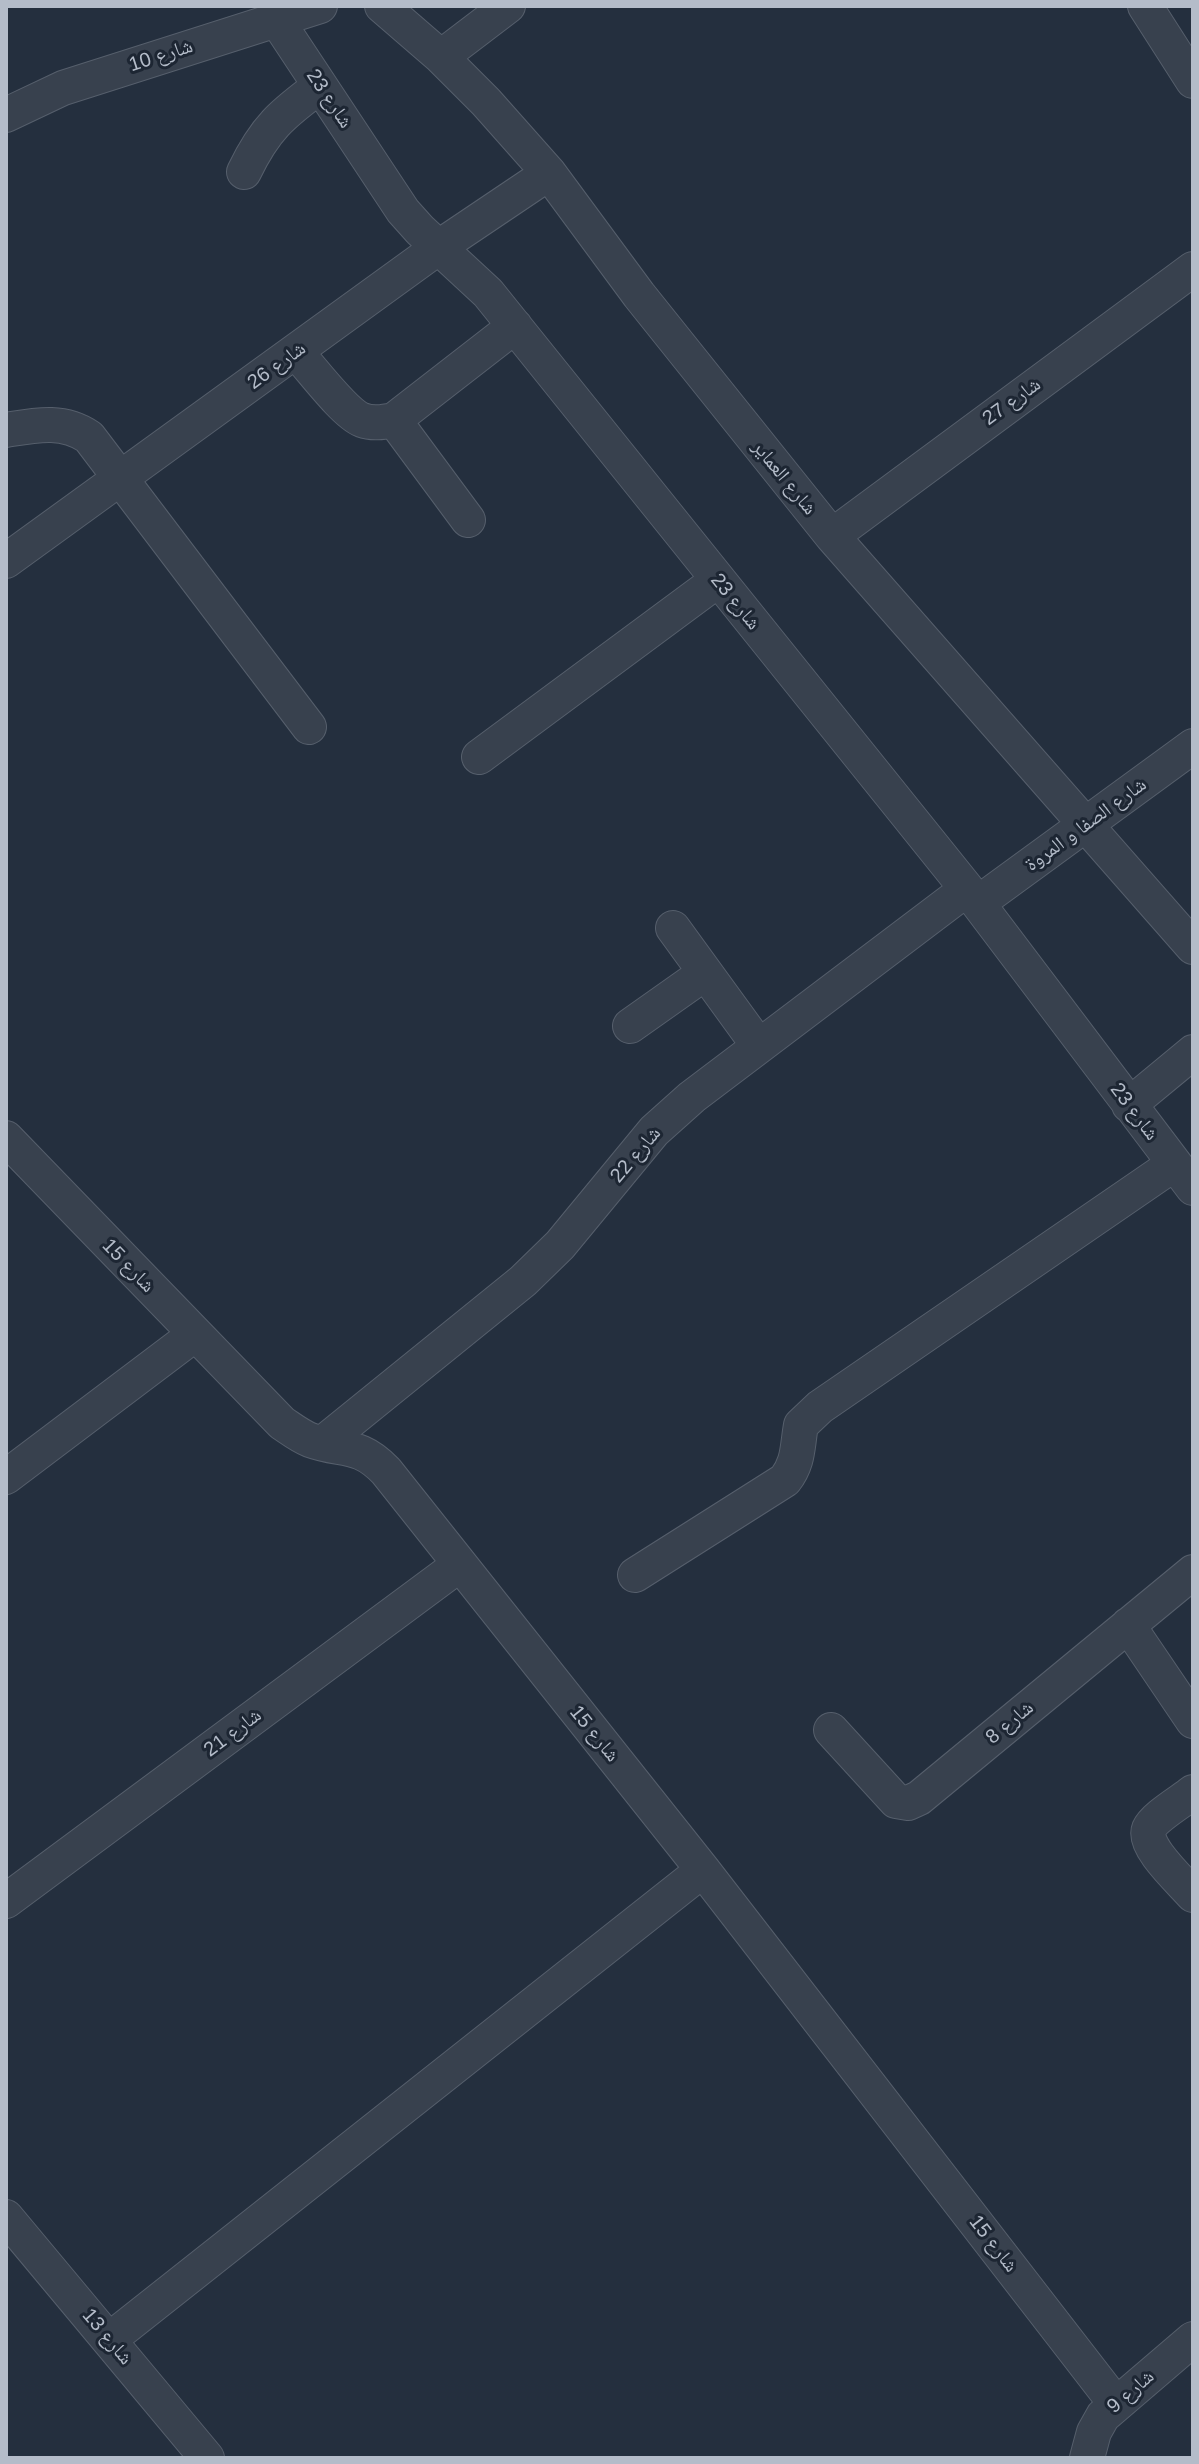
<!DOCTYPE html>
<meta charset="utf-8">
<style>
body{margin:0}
#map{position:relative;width:1199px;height:2464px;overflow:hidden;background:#242f3e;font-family:Arial,sans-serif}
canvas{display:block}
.frame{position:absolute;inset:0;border:8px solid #b4bcc9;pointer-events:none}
</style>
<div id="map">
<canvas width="1199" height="2464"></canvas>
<div class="frame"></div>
</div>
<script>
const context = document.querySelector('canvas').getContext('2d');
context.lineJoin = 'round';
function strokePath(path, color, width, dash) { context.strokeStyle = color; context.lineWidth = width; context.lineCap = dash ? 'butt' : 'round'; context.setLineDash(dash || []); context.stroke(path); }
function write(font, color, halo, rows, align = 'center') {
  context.font = font + ' Arial,"Noto Naskh Arabic",sans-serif'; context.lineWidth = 6; context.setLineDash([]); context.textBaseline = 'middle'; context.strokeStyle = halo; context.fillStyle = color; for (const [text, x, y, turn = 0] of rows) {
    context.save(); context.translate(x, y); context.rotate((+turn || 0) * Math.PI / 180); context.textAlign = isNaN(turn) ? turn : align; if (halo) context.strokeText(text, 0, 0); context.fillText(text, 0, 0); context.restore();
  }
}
const minor = new Path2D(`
 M 382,6 L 441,57 L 486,102 L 549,173 L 639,295 L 832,536 L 1193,947
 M 1145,6 L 1193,81
 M 276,19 L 403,211 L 420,230 L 488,293 L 967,889 L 1193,1188
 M 441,57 L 508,6
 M 6,115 L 63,88 L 320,6
 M 244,172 C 265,128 282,114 320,86
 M 296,352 C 311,368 344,413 362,420 C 373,424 383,422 394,420 L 515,326
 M 394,420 L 468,520
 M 6,430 C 36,425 63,419 89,437 L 309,727
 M 832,536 L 1193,269
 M 6,561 L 439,247 L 549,173
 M 479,757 L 718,580
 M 978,903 L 1193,746
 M 673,928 L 758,1045
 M 630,1026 L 705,973
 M 1129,1105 L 1193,1052
 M 6,1138 L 282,1423 C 291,1429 300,1436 310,1440 C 343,1452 358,1442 386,1471 L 703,1870 L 1116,2404
 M 323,1443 L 523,1281 L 560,1245 L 654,1131 L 692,1097 L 967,889
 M 6,1477 L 194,1335
 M 635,1575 L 785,1480 C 799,1462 797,1447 801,1425 L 820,1407 L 1174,1164
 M 1128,1625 L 1193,1721
 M 831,1730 L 896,1801 L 908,1803 L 919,1798 L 1193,1572
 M 1193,1792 C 1182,1801 1154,1817 1149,1829 C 1142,1846 1181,1881 1193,1895
 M 6,1901 L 459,1565
 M 6,2217 L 207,2458
 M 109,2340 L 703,1870
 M 1087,2458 L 1094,2432 L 1103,2416 L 1193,2339`);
strokePath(minor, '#565f6c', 36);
strokePath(minor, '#38414e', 34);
write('20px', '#b4bcc9', '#1d2633', [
 ["شارع 10",161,56,-18],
 ["شارع 23",329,99,56],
 ["شارع 26",277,366,-36],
 ["شارع 27",1012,402,-36],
 ["شارع العماير",784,478,51],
 ["شارع 23",735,602,51],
 ["شارع الصفا و المروة",1086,825,-36],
 ["شارع 23",1134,1112,53],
 ["شارع 22",636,1155,-50],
 ["شارع 15",128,1266,46],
 ["شارع 8",1010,1723,-40],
 ["شارع 21",233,1733,-37],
 ["شارع 15",594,1734,51],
 ["شارع 15",993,2244,52],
 ["شارع 13",107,2337,50],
 ["شارع 9",1131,2392,-41]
]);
</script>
